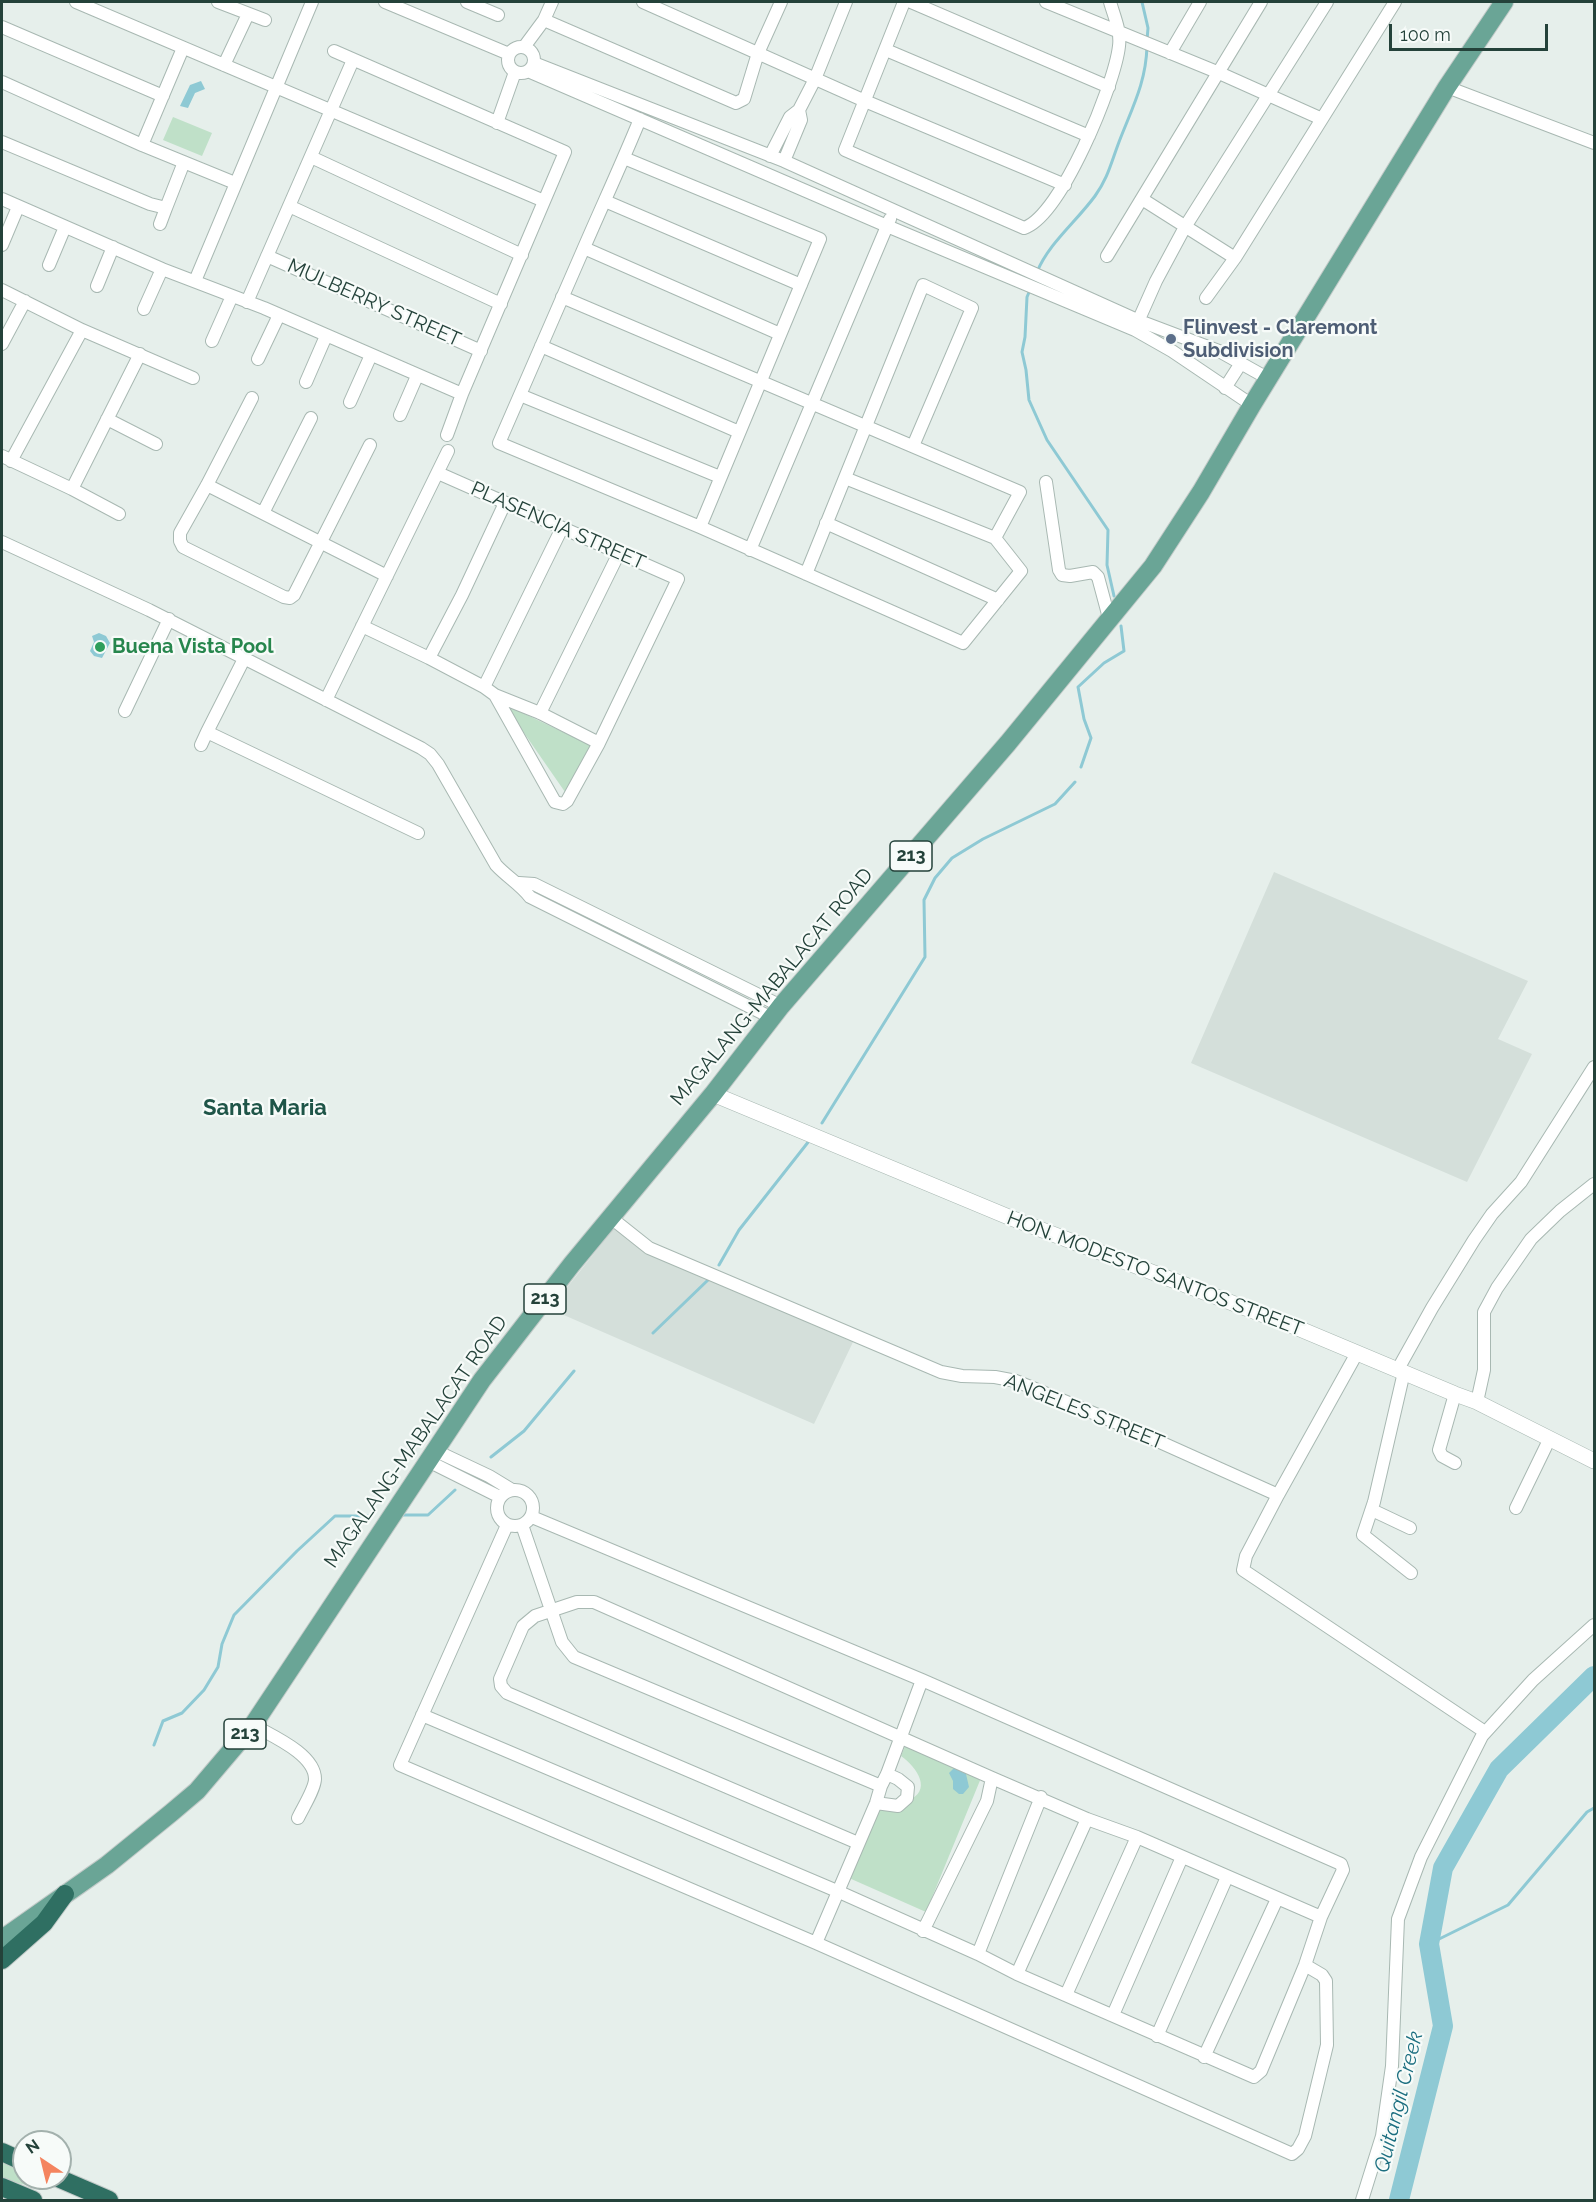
<!DOCTYPE html>
<style>
body{margin:0}
#map{position:relative;width:1596px;height:2202px;overflow:hidden;background:#e6efeb;font-family:Raleway,sans-serif}
canvas{display:block}
.frame{position:absolute;inset:0;border:3px solid #24423a;pointer-events:none}
.north{position:absolute;left:12px;top:2130px;width:60px;height:60px;box-sizing:border-box;background:#f7fbf9;border:2px solid #a3b1ad;border-radius:50%;rotate:325deg;font-size:16px;font-weight:700;line-height:24px;text-align:center;color:#24423a}
.north::after{content:'';display:block;margin:auto;width:21px;height:27px;background:#f4845f;clip-path:polygon(50% 0,100% 100%,50% 72%,0 100%)}
.scale{position:absolute;left:1389px;top:24px;width:159px;height:27px;box-sizing:border-box;border:3px solid #24423a;border-top:0;padding-left:8px;font-size:18px;line-height:21px;white-space:nowrap;color:#24423a;-webkit-text-stroke:4px #f7fbf9;paint-order:stroke}
</style>
<div id="map">
<canvas width="1596" height="2202"></canvas>
<div class="frame"></div>
<div class="north">N</div>
<div class="scale">100 m</div>
</div>
<script>
const context = document.querySelector('canvas').getContext('2d');
context.lineJoin = 'round';
function fill(path, color) { context.fillStyle = color; context.fill(path, 'evenodd'); }
function strokePath(path, color, width, dash) { context.strokeStyle = color; context.lineWidth = width; context.lineCap = dash ? 'butt' : 'round'; context.setLineDash(dash || []); context.stroke(path); }
function write(font, color, halo, rows, align = 'center') {
  context.font = font + ' Raleway,sans-serif'; context.lineWidth = 4.5; context.setLineDash([]); context.textBaseline = 'middle'; context.strokeStyle = halo; context.fillStyle = color; for (const [text, x, y, turn = 0] of rows) {
    context.save(); context.translate(x, y); context.rotate((+turn || 0) * Math.PI / 180); context.textAlign = isNaN(turn) ? turn : align; if (halo) context.strokeText(text, 0, 0); context.fillText(text, 0, 0); context.restore();
  }
}
fill(new Path2D(`
 M 1274,872 L 1528,981 L 1498,1039 L 1532,1054 L 1467,1182 L 1191,1063 Z
 M 615,1227 L 650,1254 L 853,1342 L 814,1424 L 550,1309 Z`), '#d4dfda');
fill(new Path2D(`
 M 173,117 L 212,133 L 202,156 L 163,140 Z
 M 504,704 L 592,746 L 565,792 Z
 M 910,1734 L 979,1772 L 981,1778 L 926,1912 L 849,1878 L 881,1804 C 889,1803 898,1804 906,1801 C 934,1792 917,1767 901,1756 Z
 M 2,2159 L 24,2171 L 24,2178 L 33,2178 L 40,2183 L 38,2188 L 2,2179 Z`), '#bfe0c8');
fill(new Path2D(`
 M 201,81 L 205,89 L 195,93 L 188,108 L 180,106 L 190,85 Z
 M 99,633 L 106,636 L 110,643 L 102,658 L 94,656 L 90,651 L 94,642 L 92,636 Z
 M 954,1768 L 963,1771 L 966,1774 L 969,1787 L 963,1794 L 959,1794 L 953,1789 L 953,1781 L 949,1773 Z`), '#8ec9d4');
strokePath(new Path2D(`
 M 1142,2 L 1148,28 L 1147,40
 M 1037,272 C 1049,243 1076,222 1095,196 C 1108,178 1111,163 1119,142 C 1132,108 1146,83 1147,46
 M 1030,290 L 1027,297 L 1025,337 L 1022,352 L 1026,370 L 1029,400 L 1047,440 L 1108,530 L 1107,565 L 1114,596
 M 1081,767 L 1091,738 L 1084,719 L 1078,687 L 1104,663 L 1124,651 L 1121,626
 M 822,1123 L 925,957 L 924,900 L 935,878 L 952,858 L 983,839 L 1055,804 L 1075,782
 M 719,1265 L 739,1230 L 809,1141
 M 653,1333 L 708,1280
 M 491,1457 L 524,1431 L 574,1371
 M 403,1515 L 428,1515 L 455,1490
 M 154,1745 L 163,1721 L 182,1713 L 204,1690 L 218,1667 L 222,1644 L 234,1615 L 297,1551 L 335,1516 L 371,1516
 M 1429,1944 L 1508,1905 L 1587,1812 L 1594,1808`), '#8ec9d4', 3);
strokePath(new Path2D(`
 M 1399,2200 L 1443,2026 L 1429,1944 L 1443,1868 L 1499,1769 L 1594,1676`), '#8ec9d4', 20);
const minor = new Path2D(`
 M 76,2 L 544,201
 M 218,2 L 265,20
 M 385,2 L 509,54
 M 467,2 L 498,15
 M 643,2 L 865,101 L 1065,185
 M 904,2 L 845,150 L 1024,228 C 1061,216 1115,84 1119,46 C 1121,31 1114,16 1110,2
 M 911,2 L 1109,87
 M 1046,2 L 1217,72 L 1322,119
 M 544,20 L 736,103 L 744,99 L 758,53 L 781,2
 M 2,27 L 163,96
 M508 60a13 13 0 1 1 26 0a13 13 0 1 1-26 0Z
 M 524,47 L 544,20 L 552,2
 M 183,48 L 142,145 L 235,183
 M 886,50 L 1089,136
 M 334,51 L 565,152 L 462,394 L 447,435
 M 1170,53 L 1200,2
 M 534,63 L 784,161 L 1137,320 L 1219,351 L 1269,379
 M 224,65 L 248,14
 M 528,71 L 887,226 L 1135,330 L 1172,351 L 1252,405
 M 2,82 L 142,145
 M 1447,87 L 1594,143
 M 497,123 L 515,72
 M 2,142 L 150,204 L 166,208 L 184,162
 M 770,156 L 790,117 L 799,110 L 815,79 L 846,2
 M 311,157 L 522,255
 M 624,158 L 820,239 L 700,527
 M 784,161 L 801,120 L 799,110
 M 2,199 L 162,269 L 264,308 L 462,394
 M 1142,199 L 1235,258
 M 605,201 L 801,285
 M 289,206 L 501,304
 M 160,224 L 166,208
 M 2,245 L 18,207
 M 584,248 L 780,334
 M 267,256 L 481,351
 M 1107,256 L 1261,2
 M 49,265 L 65,227
 M 195,281 L 312,2
 M 97,286 L 113,247
 M 2,290 L 82,330 L 193,378
 M 562,297 L 1020,492 L 995,538 L 1021,571 L 963,643 L 700,527 L 499,443 C 527,379 555,314 583,250 C 602,206 622,163 640,119
 M 1206,298 L 1235,258 L 1395,2
 M 247,302 L 353,60
 M 144,309 L 162,269
 M 1136,326 L 1156,281 L 1185,227 L 1327,2
 M 212,341 L 232,296
 M 2,344 L 25,301
 M 541,346 L 739,432
 M 258,359 L 279,315
 M 306,382 L 326,336
 M 1225,388 L 1241,363
 M 520,395 L 720,477
 M 252,398 L 207,485 L 180,533 L 180,541 L 183,547 L 284,597 L 290,598 L 294,595 L 370,445
 M 350,402 L 371,355
 M 400,415 L 417,376
 M 107,419 L 156,444
 M 2,456 L 72,489 L 119,514
 M 11,461 L 82,330
 M 438,473 L 678,579 L 599,743 L 567,801 L 563,804 L 555,802 L 495,695
 M 845,478 L 995,538
 M 1046,482 L 1059,570 L 1062,575 L 1070,576 L 1093,572 L 1098,577 L 1109,618
 M 207,485 L 387,576
 M 72,489 L 140,354
 M 263,513 L 311,418
 M 826,523 L 998,600
 M 2,542 L 149,610 L 421,748 L 430,754 L 438,764 L 496,865 C 507,877 520,884 530,897 L 772,1018
 M 750,550 L 890,219
 M 806,574 L 923,285 L 972,308 L 913,446
 M 362,626 L 429,658 L 484,687 L 495,695 L 540,713 L 599,743
 M 245,657 L 207,732 L 418,833
 M 429,658 L 462,595 L 505,503
 M 484,687 L 562,528
 M 326,700 L 448,451
 M 125,711 L 169,619
 M 540,713 L 619,553
 M 201,745 L 207,732
 M 519,883 L 534,884 L 781,1006
 M 610,1217 L 649,1248 L 941,1372 L 962,1376 L 995,1377 L 1016,1381 L 1122,1425 L 1278,1495
 M 1357,1353 L 1278,1495 L 1246,1556 L 1243,1570 L 1485,1732
 M 1398,1369 L 1432,1308 L 1474,1240 L 1492,1214 L 1521,1182 L 1594,1067
 M 1404,1372 L 1374,1502 L 1363,1535 L 1411,1573
 M 1477,1402 L 1484,1370 L 1484,1312 L 1497,1288 L 1531,1239 L 1560,1211 L 1594,1184
 M 436,1451 L 489,1476 L 512,1490
 M 428,1461 L 500,1497
 M 1455,1463 L 1442,1456 L 1439,1450 L 1455,1394
 M497 1508a18 18 0 1 1 36 0a18 18 0 1 1-36 0Z
 M 1516,1508 L 1550,1438
 M 1372,1510 L 1410,1528
 M 507,1525 L 400,1765 L 816,1943 L 1292,2154 L 1298,2149 L 1305,2136 L 1327,2045 L 1326,1981 L 1322,1975 L 1305,1965
 M 522,1525 L 562,1642 L 574,1657 L 881,1786
 M 422,1715 L 837,1891 L 978,1954 L 1017,1974 L 1254,2077 L 1261,2071 L 1305,1965 L 1321,1917 L 1343,1870 L 1341,1864 L 922,1680 L 532,1517
 M 253,1725 C 272,1736 315,1754 315,1779 C 315,1789 302,1809 298,1818
 M 876,1803 L 898,1806 L 907,1798 L 908,1787 L 898,1779 L 887,1774
 M 858,1843 L 507,1693 L 501,1686 L 500,1679 L 523,1626 L 535,1616 L 577,1602 L 594,1602 L 992,1778 L 1087,1819 L 1137,1837 L 1321,1917
 M 923,1931 L 987,1801 L 992,1778
 M 816,1943 L 876,1803 L 881,1786 L 887,1774 L 922,1680
 M 978,1954 L 1041,1797
 M 1017,1974 L 1087,1819
 M 1066,1995 L 1137,1837
 M 1113,2015 L 1182,1857
 M 1157,2036 L 1227,1877
 M 1204,2057 L 1277,1899
 M 1362,2200 L 1382,2136 L 1392,2066 L 1398,1919 L 1421,1857 L 1482,1736 L 1533,1680 L 1594,1625`);
const tertiary = new Path2D(`
 M 713,1094 L 1011,1218 L 1300,1329 L 1455,1394 L 1477,1402 L 1594,1461`);
const primary = new Path2D(`
 M 2,1939 L 107,1865 L 171,1813 L 197,1791 L 253,1725 L 482,1380 L 572,1264 L 713,1094 L 781,1006 L 1008,743 L 1153,566 L 1201,492 L 1252,405 L 1447,87 L 1504,2`);
const motorway = new Path2D(`
 M 2,1960 L 44,1923 L 65,1894
 M 2,2152 L 24,2162
 M 58,2178 L 109,2200
 M 2,2187 L 33,2200`);
strokePath(minor, '#a8b8b2', 14);
strokePath(tertiary, '#a8b8b2', 16);
strokePath(primary, '#c2cac8', 20);
strokePath(motorway, '#c2cac8', 20);
strokePath(minor, '#fff', 12);
strokePath(tertiary, '#fff', 15);
strokePath(primary, '#6aa596', 18);
strokePath(motorway, '#2f6f62', 18);
for (const [x, y, r, color] of [
 [1171,339,6,"#5c6f8a"],
 [100,647,6,"#2e9e5b"]
]) { const dot = new Path2D(); dot.arc(x, y, r, 0, 2 * Math.PI); context.fillStyle = color; context.fill(dot); strokePath(dot, '#f7fbf9', 2); }
for (const [x, y, w] of [
 [911,856,42],
 [545,1299,42],
 [245,1734,42]
]) { const box = new Path2D(); box.roundRect(x - w / 2, y - 15, w, 30, 4.5); context.fillStyle = '#f7fbf9'; context.fill(box); strokePath(box, '#24423a', 1.5); }
write('bold 18px', '#24423a', null, [
 ["213",911,856],
 ["213",545,1299],
 ["213",245,1734]
]);
write('20px', '#24423a', '#f7fbf9', [
 ["MULBERRY STREET",374,303,24],
 ["PLASENCIA STREET",558,526,24],
 ["MAGALANG-MABALACAT ROAD",772,987,-50],
 ["HON. MODESTO SANTOS STREET",1155,1274,21],
 ["ANGELES STREET",1084,1412,22],
 ["MAGALANG-MABALACAT ROAD",416,1442,-55]
]);
write('bold 20px', '#4e5e75', '#f7fbf9', [
 ["Flinvest - Claremont",1183,328],
 ["Subdivision",1183,351]
], 'left');
write('bold 20px', '#27864d', '#f7fbf9', [
 ["Buena Vista Pool",112,647]
], 'left');
write('italic 21px', '#1c6f80', '#f7fbf9', [
 ["Quitangil Creek",1399,2102,-76]
]);
write('bold 22px', '#1f5548', '#f7fbf9', [
 ["Santa Maria",265,1108]
]);
</script>
